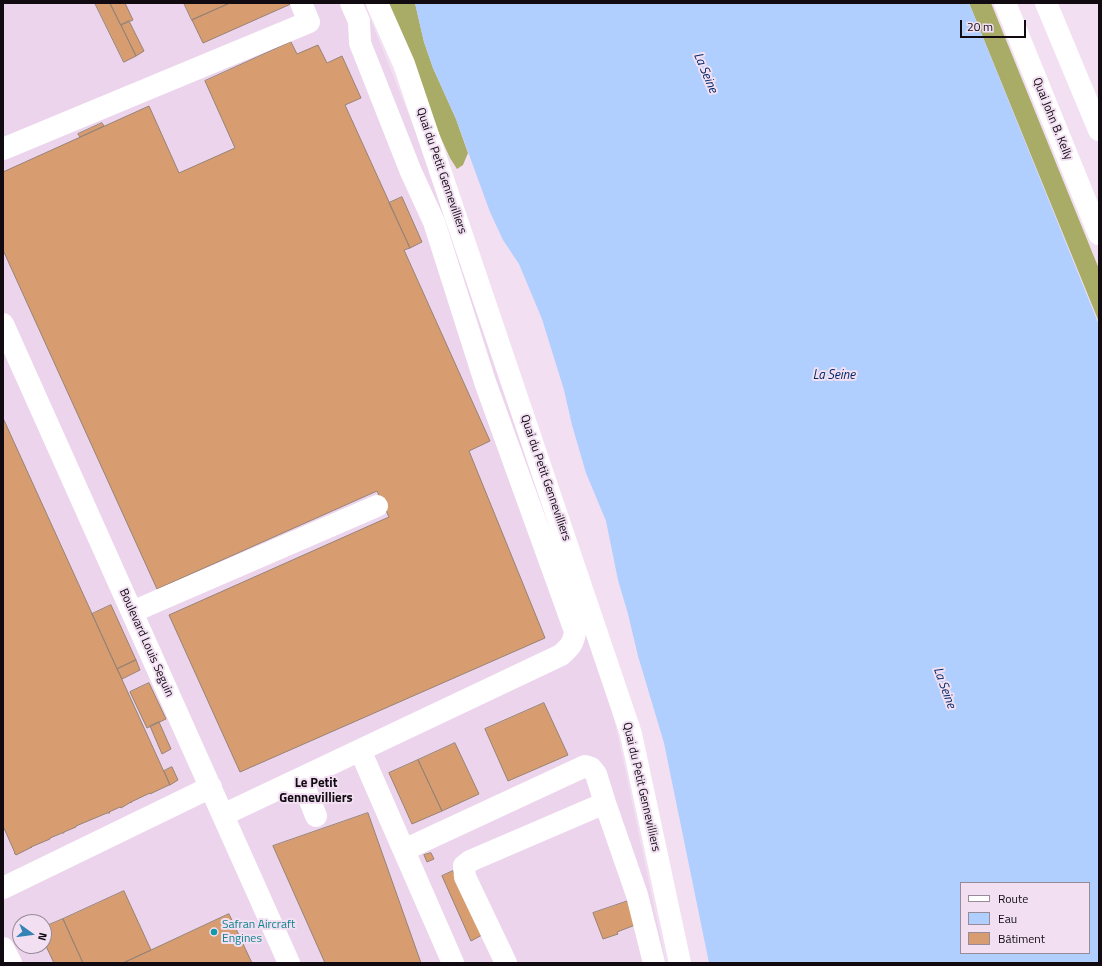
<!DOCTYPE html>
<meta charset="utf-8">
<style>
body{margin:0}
#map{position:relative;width:1102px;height:966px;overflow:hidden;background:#f2e0f2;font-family:"Titillium Web",sans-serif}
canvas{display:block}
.frame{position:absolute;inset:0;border:4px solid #110b11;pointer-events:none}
.legend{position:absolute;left:960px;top:882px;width:130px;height:72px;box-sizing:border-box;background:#f2e0f2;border:1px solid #988b98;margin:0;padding:5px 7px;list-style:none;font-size:12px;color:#110b11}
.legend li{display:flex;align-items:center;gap:8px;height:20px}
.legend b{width:20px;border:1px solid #988b98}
.north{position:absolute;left:12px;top:914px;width:40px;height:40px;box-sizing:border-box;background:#f2e0f2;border:1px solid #988b98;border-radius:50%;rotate:104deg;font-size:11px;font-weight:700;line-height:16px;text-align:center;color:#110b11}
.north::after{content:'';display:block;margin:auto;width:14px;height:18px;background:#3583b5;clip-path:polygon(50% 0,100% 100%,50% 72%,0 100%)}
.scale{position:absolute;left:960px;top:20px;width:66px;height:18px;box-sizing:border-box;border:2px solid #110b11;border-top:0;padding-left:5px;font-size:12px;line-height:14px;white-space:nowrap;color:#110b11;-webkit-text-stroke:3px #f2e0f2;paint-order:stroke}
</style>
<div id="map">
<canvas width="1102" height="966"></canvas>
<div class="frame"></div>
<ul class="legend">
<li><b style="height:5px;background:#fff"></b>Route</li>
<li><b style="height:11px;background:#b0cefe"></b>Eau</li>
<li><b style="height:11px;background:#d79d70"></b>Bâtiment</li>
</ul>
<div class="north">N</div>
<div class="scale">20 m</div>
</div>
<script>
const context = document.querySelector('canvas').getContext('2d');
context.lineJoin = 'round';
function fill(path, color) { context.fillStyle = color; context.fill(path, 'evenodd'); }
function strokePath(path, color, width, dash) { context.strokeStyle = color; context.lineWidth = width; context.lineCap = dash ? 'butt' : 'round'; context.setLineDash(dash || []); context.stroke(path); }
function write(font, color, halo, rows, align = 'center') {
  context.font = font + ' "Titillium Web",sans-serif'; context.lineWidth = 4; context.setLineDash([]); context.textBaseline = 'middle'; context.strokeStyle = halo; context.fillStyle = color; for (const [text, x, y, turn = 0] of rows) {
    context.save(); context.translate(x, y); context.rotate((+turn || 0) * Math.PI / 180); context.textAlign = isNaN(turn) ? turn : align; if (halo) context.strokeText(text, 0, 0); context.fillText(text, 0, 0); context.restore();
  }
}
fill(new Path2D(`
 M 3,3 L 364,3 L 423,150 L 599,650 L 623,759 L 666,963 L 3,963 ZM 20,922 L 44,922 L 44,946 L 20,946 Z`), '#ecd4ec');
fill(new Path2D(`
 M 388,3 L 415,3 L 424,42 L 433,68 L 456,119 L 468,153 L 463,165 L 457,169 L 450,158 L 430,114 Z
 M 969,3 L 991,3 L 1099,269 L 1099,322 Z`), '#a8ac66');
fill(new Path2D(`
 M 415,3 L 969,3 L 1099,325 L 1099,963 L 709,963 L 664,743 L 638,656 L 628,614 L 618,580 L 606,521 L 586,473 L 572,425 L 564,390 L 542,319 L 519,264 L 503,240 L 490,212 L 456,119 L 433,68 L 424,42 ZM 961,883 L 1089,883 L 1089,953 L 961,953 Z`), '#b0cefe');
const building = new Path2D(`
 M 95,3 L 110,3 L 136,56 L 124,62 Z
 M 110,3 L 125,3 L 133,20 L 121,25 Z
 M 184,3 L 230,3 L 192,20 Z
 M 230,3 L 293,3 L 203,43 L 192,20 Z
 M 129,21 L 144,51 L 136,56 L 121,25 Z
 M 291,42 L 297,54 L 318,45 L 327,63 L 342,56 L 361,98 L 345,105 L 410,248 L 404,250 L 490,441 L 469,451 L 545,638 L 240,772 L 169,615 L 389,517 L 377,491 L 157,589 L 3,250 L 3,172 L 149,106 L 179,173 L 235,148 L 205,81 Z
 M 102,123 L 104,126 L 80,137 L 78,134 Z
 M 402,197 L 422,242 L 410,248 L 389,203 Z
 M 3,418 L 170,785 L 169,785 L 150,794 L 150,793 L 131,802 L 131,803 L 131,802 L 121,808 L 120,807 L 109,812 L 110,813 L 107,813 L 76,826 L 76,827 L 64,832 L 64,833 L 62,833 L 50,838 L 50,839 L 31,847 L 32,847 L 16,855 L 14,853 L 15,853 L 3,826 Z
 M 111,605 L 136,660 L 117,669 L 92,614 Z
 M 136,660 L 140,670 L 122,679 L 117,669 Z
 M 149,683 L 166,719 L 147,728 L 130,692 Z
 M 544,703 L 568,755 L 508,781 L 485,729 Z
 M 159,722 L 171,749 L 162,754 L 150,726 Z
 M 455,743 L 479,794 L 442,811 L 418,760 Z
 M 418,760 L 442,811 L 412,824 L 389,773 Z
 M 172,767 L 178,780 L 170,785 L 164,771 Z
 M 368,813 L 421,963 L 325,963 L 273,846 Z
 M 431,853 L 434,859 L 427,862 L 424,855 Z
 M 453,871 L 482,935 L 471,941 L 442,876 Z
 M 124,891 L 151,950 L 123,963 L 83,963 L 63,919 Z
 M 634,899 L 643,922 L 617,932 L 618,934 L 603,939 L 593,913 Z
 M 229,914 L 252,963 L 123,963 L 151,950 Z
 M 63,919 L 83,963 L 54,963 L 44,942 L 44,927 Z`);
fill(building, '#d79d70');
strokePath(building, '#978375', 1);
strokePath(new Path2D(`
 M 377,3 L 404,64 L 631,734 L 680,963
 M 3,149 L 309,22 L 301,3
 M 3,324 L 289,963
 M 132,612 L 377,506
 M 360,750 L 453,963
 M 301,778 L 316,816
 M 223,815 L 561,655 C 570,647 574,643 575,631 L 485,382 L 434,222 L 411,172 L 360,43 L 359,21 L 351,3
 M 404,850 L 585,766 L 591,768 L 596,774 L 605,803 L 637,895 L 654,963
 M 3,888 L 211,787
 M 3,948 L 11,963
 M 506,963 L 465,877 L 464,866 L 470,861 L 605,803`), '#fff', 22);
strokePath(new Path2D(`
 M 1005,3 L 1099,234
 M 1046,3 L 1099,130`), '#fff', 22);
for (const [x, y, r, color] of [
 [214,932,4,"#0f9aa8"]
]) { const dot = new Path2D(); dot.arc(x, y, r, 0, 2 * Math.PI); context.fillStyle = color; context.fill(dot); strokePath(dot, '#f2e0f2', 1.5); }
write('12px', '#110b11', '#f2e0f2', [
 ["Quai John B. Kelly",1052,119,68],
 ["Quai du Petit Gennevilliers",441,171,71],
 ["Quai du Petit Gennevilliers",545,478,71],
 ["Boulevard Louis Seguin",146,643,66],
 ["Quai du Petit Gennevilliers",641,787,77]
]);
write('12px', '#0d838f', '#f2e0f2', [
 ["Safran Aircraft",222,925],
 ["Engines",222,939]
], 'left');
write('italic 13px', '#002868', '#f2e0f2', [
 ["La Seine",705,73,67],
 ["La Seine",834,376],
 ["La Seine",944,688,70]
]);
write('bold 13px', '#110b11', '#f2e0f2', [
 ["Le Petit",316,784],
 ["Gennevilliers",316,799]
]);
</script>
